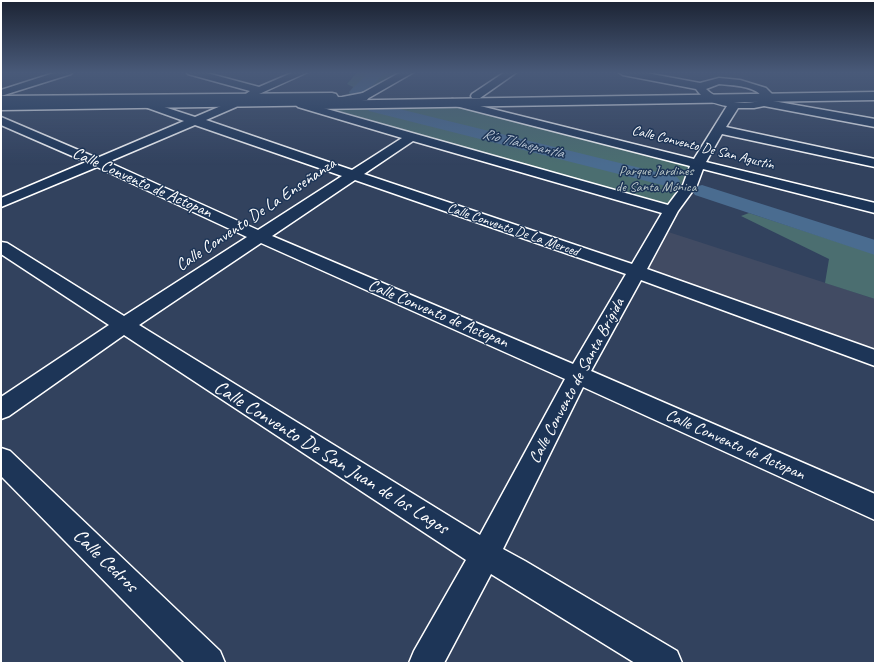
<!DOCTYPE html>
<meta charset="utf-8">
<style>
body{margin:0}
#map{position:relative;width:876px;height:664px;overflow:hidden;background:#32425e;font-family:Caveat,sans-serif}
canvas{display:block}
.frame{position:absolute;inset:0;border:2px solid #fff;pointer-events:none}
</style>
<div id="map">
<canvas width="876" height="664"></canvas>
<div class="frame"></div>
</div>
<script>
const context = document.querySelector('canvas').getContext('2d');
context.lineJoin = 'round';
function fill(path, color) { context.fillStyle = color; context.fill(path, 'evenodd'); }
function strokePath(path, color, width, dash) { context.strokeStyle = color; context.lineWidth = width; context.lineCap = dash ? 'butt' : 'round'; context.setLineDash(dash || []); context.stroke(path); }
function write(font, color, halo, rows, align = 'center') {
  context.font = font + ' Caveat,sans-serif'; context.lineWidth = 3; context.setLineDash([]); context.textBaseline = 'middle'; context.strokeStyle = halo; context.fillStyle = color; for (const [text, x, y, turn = 0] of rows) {
    context.save(); context.translate(x, y); context.rotate((+turn || 0) * Math.PI / 180); context.textAlign = isNaN(turn) ? turn : align; if (halo) context.strokeText(text, 0, 0); context.fillText(text, 0, 0); context.restore();
  }
}
fill(new Path2D(`
 M 656,228 L 875,299 L 875,360 L 630,273 Z`), '#414b63');
fill(new Path2D(`
 M 357,72 L 407,72 L 366,93 L 348,95 L 353,87 L 347,84 Z
 M 453,103 L 692,165 L 669,206 L 325,107 Z
 M 749,213 L 875,254 L 875,299 L 825,283 L 829,259 L 741,216 Z`), '#4b6e70');
fill(new Path2D(`
 M 369,72 L 384,72 C 377,82 364,98 352,95 L 349,92 Z
 M 375,103 L 677,177 L 680,181 L 677,185 L 670,187 L 369,111 L 367,108 L 369,105 Z
 M 702,185 L 875,240 L 875,255 L 695,195 L 692,191 L 695,187 Z`), '#4a6c90');
const minor = new Path2D(`
 M 57,72 L 73,72 L 71,74 L 1,96 L 1,90 Z
 M 186,72 L 203,72 L 259,87 L 294,72 L 308,72 L 248,99 L 243,96 L 250,91 L 188,74 Z
 M 401,72 L 414,72 L 367,99 L 359,99 L 358,97 L 359,95 Z
 M 505,72 L 517,72 L 480,98 L 472,98 L 471,96 L 472,94 Z
 M 618,72 L 641,72 L 700,83 L 719,78 L 740,80 L 766,88 L 773,95 L 773,101 L 875,119 L 875,127 L 764,106 L 754,108 L 738,108 L 726,127 L 875,159 L 875,167 L 722,134 L 706,162 L 875,203 L 875,213 L 703,169 L 697,185 L 678,211 L 647,269 L 875,350 L 875,366 L 641,280 L 591,371 L 875,494 L 875,520 L 583,387 L 503,549 L 525,561 L 677,651 L 682,663 L 635,663 L 491,574 L 444,663 L 409,663 L 414,651 L 466,560 L 124,335 L 9,416 L 1,419 L 1,397 L 109,325 L 1,254 L 1,242 L 7,243 L 124,316 L 247,237 L 97,167 L 1,207 L 1,198 L 86,162 L 1,125 L 1,117 L 97,158 L 184,121 L 145,107 L 143,105 L 149,102 L 195,117 L 228,103 L 236,103 L 238,105 L 236,107 L 206,120 L 352,170 L 402,138 L 298,107 L 296,105 L 298,103 L 302,102 L 668,205 L 683,185 L 690,166 L 448,104 L 447,102 L 452,99 L 694,159 L 727,106 C 715,104 703,100 696,89 L 623,75 ZM 719,84 C 731,85 759,86 763,99 C 748,107 718,102 706,89 ZM 195,125 L 342,176 L 258,230 L 108,162 ZM 413,141 L 662,213 L 632,264 L 364,174 ZM 355,180 L 626,274 L 573,364 L 272,236 ZM 261,243 L 565,379 L 480,535 L 139,325 Z
 M 1,448 L 10,451 L 220,651 L 225,663 L 185,663 L 1,476 Z`);
const major = new Path2D(`
 M 875,92 L 875,100 L 316,109 L 312,108 L 310,105 L 312,102 L 316,101 Z
 M 332,93 L 336,94 L 338,97 L 336,100 L 1,104 L 1,96 Z`);
const highway = new Path2D(`
 M 363,93 L 367,94 L 369,97 L 367,100 L 342,105 L 1,110 L 1,102 L 342,97 Z`);
strokePath(minor, '#fff', 3);
strokePath(major, '#fff', 3);
strokePath(highway, '#fff', 3);
fill(minor, '#1d3557');
fill(major, '#1d3557');
fill(highway, '#1d3557');
const sky = context.createLinearGradient(0, 0, 0, 165);
sky.addColorStop(0, '#1c2434');
sky.addColorStop(0.44, '#495a79');
sky.addColorStop(1, '#495a7900');
context.fillStyle = sky;
context.fillRect(0, 0, 876, 165);
write('14px', '#fff', '#1d3557', [
 ["Calle Convento De San Agustín",703,148,14],
 ["Calle Convento De La Merced",513,230,19]
]);
write('14px', '#b7c5c6', '#1d3557', [
 ["Parque Jardines",656,171],
 ["de Santa Mónica",656,187]
]);
write('italic 15px', '#b7c4d3', '#1d3557', [
 ["Río Tlalnepantla",523,144,14]
]);
write('17px', '#fff', '#1d3557', [
 ["Calle Convento de Actopan",142,183,24],
 ["Calle Convento De La Enseñanza",256,215,-34],
 ["Calle Convento de Actopan",438,314,23],
 ["Calle Convento de Santa Brígida",577,381,-62],
 ["Calle Convento de Actopan",735,445,24]
]);
write('20px', '#fff', '#1d3557', [
 ["Calle Convento De San Juan de los Lagos",331,458,32],
 ["Calle Cedros",105,561,44]
]);
</script>
